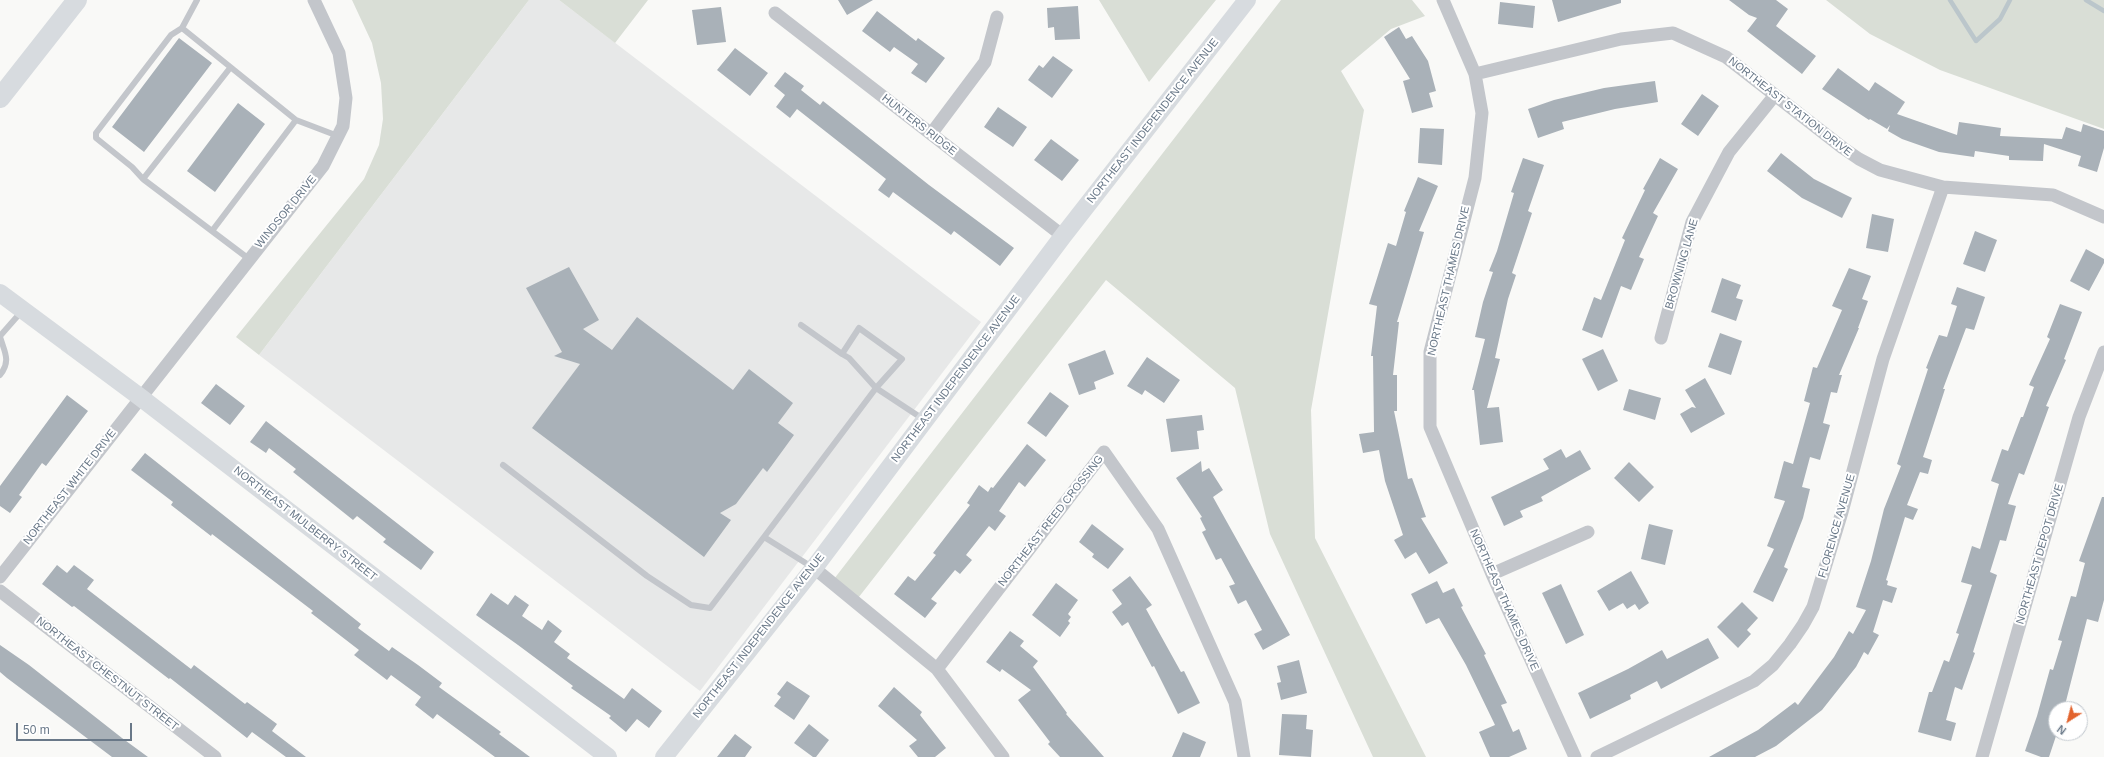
<!DOCTYPE html>
<style>
body{margin:0}
#map{position:relative;width:2104px;height:757px;overflow:hidden;background:#f9f9f7;font-family:Helvetica,sans-serif}
canvas{display:block}
.north{position:absolute;left:2048px;top:701px;width:40px;height:40px;box-sizing:border-box;background:#fff;border:1px solid #c3c9cf;border-radius:50%;rotate:216deg;font-size:11px;font-weight:700;line-height:16px;text-align:center;color:#697888}
.north::after{content:'';display:block;margin:auto;width:14px;height:18px;background:#e2642e;clip-path:polygon(50% 0,100% 100%,50% 72%,0 100%)}
.scale{position:absolute;left:16px;top:723px;width:116px;height:18px;box-sizing:border-box;border:2px solid #697888;border-top:0;padding-left:5px;font-size:12px;line-height:14px;white-space:nowrap;color:#697888;-webkit-text-stroke:3px #fff;paint-order:stroke}
</style>
<div id="map">
<canvas width="2104" height="757"></canvas>
<div class="north">N</div>
<div class="scale">50 m</div>
</div>
<script>
const context = document.querySelector('canvas').getContext('2d');
context.lineJoin = 'round';
function fill(path, color) { context.fillStyle = color; context.fill(path, 'evenodd'); }
function strokePath(path, color, width, dash) { context.strokeStyle = color; context.lineWidth = width; context.lineCap = dash ? 'butt' : 'round'; context.setLineDash(dash || []); context.stroke(path); }
function write(font, color, halo, rows, align = 'center') {
  context.font = font + ' Helvetica,sans-serif'; context.lineWidth = 4; context.setLineDash([]); context.textBaseline = 'middle'; context.strokeStyle = halo; context.fillStyle = color; for (const [text, x, y, turn = 0] of rows) {
    context.save(); context.translate(x, y); context.rotate((+turn || 0) * Math.PI / 180); context.textAlign = isNaN(turn) ? turn : align; if (halo) context.strokeText(text, 0, 0); context.fillText(text, 0, 0); context.restore();
  }
}
fill(new Path2D(`
 M 529,0 L 559,0 L 981,322 L 700,691 L 259,355 Z`), '#e7e8e8');
fill(new Path2D(`
 M 352,0 L 529,0 L 259,355 L 236,337 L 364,179 L 379,145 L 383,119 L 381,83 L 372,43 Z
 M 559,0 L 648,0 L 615,43 Z
 M 1099,0 L 1216,0 L 1149,82 Z
 M 1281,0 L 1412,0 L 1425,16 L 1391,29 L 1341,71 L 1364,110 L 1311,410 L 1315,538 L 1426,757 L 1373,757 L 1270,534 L 1235,388 L 1106,280 L 855,602 L 834,579 Z
 M 1826,0 L 2104,0 L 2104,129 L 1940,70 L 1870,34 Z`), '#d9ded6');
strokePath(new Path2D(`
 M 1950,0 L 1976,41 L 2000,19 L 2010,0
 M 2086,0 L 2104,11`), '#bbc6cb', 4.5);
fill(new Path2D(`
 M 838,0 L 873,0 L 847,15 Z
 M 1552,0 L 1621,0 L 1621,3 L 1558,22 Z
 M 1729,0 L 1776,0 L 1788,9 L 1776,26 L 1816,56 L 1802,74 L 1747,31 L 1757,18 L 1749,15 Z
 M 1500,2 L 1535,6 L 1533,28 L 1498,24 Z
 M 1078,6 L 1080,39 L 1055,40 L 1054,27 L 1048,28 L 1047,8 Z
 M 721,7 L 726,42 L 697,45 L 692,10 Z
 M 877,11 L 916,41 L 918,38 L 945,58 L 926,83 L 911,73 L 918,64 L 894,47 L 890,52 L 862,31 Z
 M 1399,27 L 1406,39 L 1412,36 L 1428,61 L 1436,91 L 1429,93 L 1433,107 L 1412,113 L 1403,81 L 1410,79 L 1384,37 Z
 M 179,38 L 212,63 L 144,152 L 112,127 Z
 M 735,48 L 768,73 L 750,96 L 717,70 Z
 M 1053,56 L 1073,70 L 1052,98 L 1028,80 L 1039,65 L 1043,68 Z
 M 1838,68 L 1869,91 L 1875,82 L 1905,102 L 1897,114 L 1957,135 L 1959,122 L 2001,128 L 2000,136 L 2062,139 L 2066,127 L 2081,132 L 2083,124 L 2104,131 L 2104,148 L 2097,172 L 2078,166 L 2081,156 L 2044,144 L 2043,161 L 2009,160 L 2009,156 L 1975,151 L 1974,157 L 1939,152 L 1902,139 L 1888,131 L 1890,125 L 1887,129 L 1870,119 L 1869,120 L 1822,89 Z
 M 785,72 L 804,86 L 801,90 L 820,105 L 823,101 L 929,185 L 1014,248 L 1000,266 L 954,231 L 951,235 L 893,192 L 889,198 L 878,190 L 886,179 L 797,109 L 790,118 L 776,107 L 785,95 L 774,86 Z
 M 1655,81 L 1658,102 L 1615,109 L 1562,122 L 1564,129 L 1538,138 L 1528,109 L 1554,100 L 1604,88 Z
 M 1702,94 L 1719,106 L 1698,136 L 1681,124 Z
 M 238,103 L 265,124 L 215,192 L 187,171 Z
 M 998,107 L 1027,127 L 1013,147 L 984,127 Z
 M 1420,128 L 1444,129 L 1442,165 L 1418,163 Z
 M 1051,139 L 1079,160 L 1062,181 L 1034,160 Z
 M 1781,153 L 1814,179 L 1852,198 L 1842,218 L 1802,198 L 1767,171 Z
 M 1523,158 L 1544,165 L 1528,211 L 1532,213 L 1512,273 L 1516,275 L 1508,299 L 1495,358 L 1500,359 L 1487,408 L 1499,407 L 1503,442 L 1480,445 L 1474,390 L 1472,390 L 1485,339 L 1475,337 L 1483,302 L 1493,272 L 1489,271 L 1497,251 L 1514,193 L 1511,192 Z
 M 1660,158 L 1678,169 L 1653,213 L 1658,216 L 1639,257 L 1644,259 L 1631,290 L 1621,286 L 1602,338 L 1582,330 L 1594,297 L 1601,300 L 1625,240 L 1622,238 L 1645,190 L 1643,189 Z
 M 1418,177 L 1438,186 L 1419,231 L 1424,232 L 1397,322 L 1399,322 L 1393,375 L 1397,375 L 1397,411 L 1394,411 L 1408,479 L 1412,478 L 1426,517 L 1421,518 L 1448,563 L 1429,574 L 1416,552 L 1405,559 L 1394,540 L 1403,535 L 1385,481 L 1379,450 L 1363,453 L 1359,434 L 1374,432 L 1373,356 L 1371,356 L 1377,306 L 1369,304 L 1388,243 L 1396,246 L 1406,212 L 1404,211 Z
 M 1872,214 L 1894,219 L 1888,252 L 1866,248 Z
 M 1975,231 L 1997,240 L 1985,272 L 1963,264 Z
 M 2086,249 L 2104,259 L 2104,263 L 2089,291 L 2070,281 Z
 M 569,267 L 599,320 L 583,329 L 612,350 L 637,317 L 733,390 L 749,369 L 793,403 L 778,423 L 794,435 L 767,472 L 763,468 L 736,504 L 720,513 L 731,520 L 704,557 L 532,428 L 580,364 L 554,356 L 562,352 L 526,288 Z
 M 1849,268 L 1871,276 L 1862,299 L 1868,301 L 1858,328 L 1859,328 L 1839,375 L 1842,375 L 1837,393 L 1831,392 L 1823,423 L 1830,425 L 1820,460 L 1810,457 L 1802,487 L 1810,489 L 1803,518 L 1784,567 L 1788,569 L 1773,602 L 1753,592 L 1774,549 L 1767,546 L 1785,501 L 1774,498 L 1784,461 L 1793,464 L 1810,403 L 1804,401 L 1813,367 L 1817,368 L 1842,310 L 1832,306 Z
 M 1722,278 L 1741,285 L 1736,298 L 1743,300 L 1736,321 L 1711,312 Z
 M 1957,287 L 1985,297 L 1974,330 L 1966,328 L 1943,389 L 1945,389 L 1923,457 L 1932,460 L 1928,474 L 1920,472 L 1907,505 L 1918,509 L 1913,520 L 1905,517 L 1886,580 L 1888,581 L 1887,585 L 1897,588 L 1892,603 L 1883,600 L 1873,632 L 1879,635 L 1868,655 L 1864,652 L 1856,667 L 1822,710 L 1776,746 L 1755,757 L 1709,757 L 1758,730 L 1795,702 L 1798,705 L 1834,657 L 1849,631 L 1853,634 L 1866,610 L 1856,607 L 1871,561 L 1884,509 L 1901,466 L 1897,464 L 1928,369 L 1926,368 L 1939,335 L 1947,337 L 1957,306 L 1951,304 Z
 M 2060,304 L 2082,312 L 2064,359 L 2066,360 L 2046,406 L 2049,407 L 2024,475 L 2019,473 L 2008,504 L 2016,506 L 2006,541 L 2000,540 L 1990,572 L 1997,575 L 1973,652 L 1975,653 L 1962,690 L 1955,687 L 1946,720 L 1956,723 L 1951,741 L 1918,732 L 1929,692 L 1932,692 L 1944,660 L 1949,662 L 1959,634 L 1956,633 L 1972,585 L 1961,582 L 1972,546 L 1980,549 L 1999,484 L 1991,481 L 2002,449 L 2008,451 L 2021,417 L 2023,417 L 2034,387 L 2029,385 L 2050,339 L 2047,337 Z
 M 1720,333 L 1742,341 L 1731,375 L 1708,367 Z
 M 1603,349 L 1618,381 L 1598,391 L 1582,359 Z
 M 1105,350 L 1114,374 L 1094,382 L 1096,389 L 1079,395 L 1068,364 Z
 M 1147,357 L 1180,380 L 1164,403 L 1145,390 L 1142,395 L 1127,386 Z
 M 1705,378 L 1725,414 L 1691,433 L 1680,414 L 1692,407 L 1696,408 L 1685,390 Z
 M 216,384 L 245,406 L 230,425 L 201,403 Z
 M 1629,389 L 1661,398 L 1655,420 L 1623,410 Z
 M 1050,392 L 1069,406 L 1046,437 L 1027,423 Z
 M 67,395 L 88,411 L 46,466 L 42,463 L 19,495 L 22,497 L 10,513 L 0,506 L 0,486 Z
 M 1202,415 L 1204,430 L 1197,431 L 1199,449 L 1171,452 L 1166,419 Z
 M 266,421 L 434,552 L 421,570 L 383,542 L 386,539 L 357,516 L 353,520 L 293,472 L 296,469 L 269,448 L 266,453 L 250,442 Z
 M 1027,444 L 1046,460 L 1025,487 L 1019,482 L 999,511 L 1006,516 L 995,531 L 989,526 L 966,555 L 972,560 L 960,574 L 955,570 L 931,599 L 937,603 L 925,618 L 894,594 L 908,576 L 915,581 L 936,555 L 933,553 L 970,505 L 967,503 L 979,485 L 988,492 L 991,487 L 993,488 Z
 M 1561,449 L 1566,458 L 1580,450 L 1591,469 L 1541,497 L 1543,501 L 1520,511 L 1523,517 L 1504,526 L 1491,497 L 1549,469 L 1543,459 Z
 M 145,453 L 361,624 L 358,628 L 389,651 L 392,647 L 418,665 L 442,683 L 439,687 L 501,732 L 499,734 L 530,757 L 495,757 L 437,714 L 433,719 L 415,705 L 421,697 L 391,675 L 387,680 L 354,655 L 359,650 L 311,613 L 313,611 L 212,534 L 211,536 L 171,505 L 173,502 L 131,470 Z
 M 1201,461 L 1202,472 L 1209,468 L 1223,490 L 1213,497 L 1290,635 L 1263,650 L 1254,634 L 1262,630 L 1246,600 L 1238,604 L 1229,586 L 1235,584 L 1221,558 L 1216,560 L 1202,532 L 1206,530 L 1200,518 L 1202,517 L 1176,478 Z
 M 1629,462 L 1654,487 L 1639,502 L 1614,478 Z
 M 2102,497 L 2104,497 L 2104,600 L 2098,622 L 2087,619 L 2064,709 L 2056,709 L 2056,736 L 2049,757 L 2041,757 L 2025,751 L 2037,716 L 2050,669 L 2053,670 L 2062,641 L 2058,640 L 2071,596 L 2076,597 L 2085,563 L 2079,561 Z
 M 1092,524 L 1124,549 L 1108,569 L 1092,557 L 1094,554 L 1079,542 Z
 M 1649,524 L 1673,530 L 1665,565 L 1641,559 Z
 M 57,565 L 67,573 L 74,565 L 94,580 L 87,589 L 191,669 L 194,665 L 245,704 L 247,702 L 277,724 L 272,731 L 306,757 L 286,757 L 252,732 L 247,738 L 170,678 L 169,679 L 74,606 L 72,607 L 42,584 Z
 M 1631,571 L 1649,603 L 1639,610 L 1635,604 L 1627,609 L 1623,603 L 1609,611 L 1597,591 Z
 M 1130,576 L 1152,605 L 1146,609 L 1181,672 L 1184,671 L 1200,703 L 1178,714 L 1154,666 L 1152,667 L 1128,622 L 1122,626 L 1112,612 L 1122,604 L 1112,590 Z
 M 1437,581 L 1443,593 L 1454,588 L 1463,606 L 1461,607 L 1486,654 L 1484,655 L 1507,703 L 1501,705 L 1513,732 L 1519,729 L 1527,749 L 1509,757 L 1490,757 L 1479,732 L 1495,725 L 1466,665 L 1439,618 L 1426,624 L 1411,594 Z
 M 1056,583 L 1078,600 L 1068,614 L 1071,617 L 1068,621 L 1070,623 L 1060,637 L 1032,615 Z
 M 1561,584 L 1584,635 L 1566,644 L 1542,593 Z
 M 491,593 L 508,605 L 515,595 L 529,605 L 522,616 L 542,630 L 548,620 L 562,631 L 554,642 L 570,654 L 567,658 L 624,699 L 632,688 L 662,711 L 649,728 L 637,719 L 626,732 L 609,718 L 611,716 L 571,688 L 573,686 L 518,645 L 476,615 Z
 M 1742,602 L 1758,618 L 1747,630 L 1751,634 L 1738,648 L 1717,627 Z
 M 1010,631 L 1024,641 L 1020,646 L 1038,661 L 1033,667 L 1067,713 L 1066,714 L 1104,757 L 1060,757 L 1048,744 L 1050,742 L 1018,700 L 1031,690 L 1002,669 L 1000,672 L 986,662 Z
 M 1708,638 L 1719,658 L 1661,689 L 1657,681 L 1630,695 L 1631,699 L 1590,719 L 1578,693 L 1628,669 L 1662,650 L 1667,659 Z
 M 0,645 L 29,665 L 122,738 L 148,757 L 112,757 L 7,678 L 0,672 Z
 M 1299,660 L 1307,693 L 1281,700 L 1277,683 L 1281,682 L 1277,666 Z
 M 787,681 L 810,696 L 794,720 L 774,706 L 781,697 L 777,694 Z
 M 894,687 L 922,712 L 920,715 L 946,748 L 935,757 L 918,757 L 909,746 L 917,740 L 878,706 Z
 M 1282,714 L 1307,715 L 1306,729 L 1313,730 L 1311,757 L 1279,755 Z
 M 809,724 L 829,740 L 816,757 L 813,757 L 794,743 Z
 M 1183,732 L 1206,742 L 1200,757 L 1172,757 Z
 M 735,734 L 752,747 L 745,757 L 717,757 Z`), '#a9b1b8');
strokePath(new Path2D(`
 M 197,0 L 182,28 L 296,120
 M 230,68 L 143,179 L 249,259
 M 143,179 L 132,167 L 96,138 L 96,133 L 171,35 L 182,28
 M 212,231 L 296,120 L 338,136
 M 801,325 L 842,354 L 849,358 L 876,388 L 902,359 L 859,328 L 842,354
 M 0,336 L 22,311
 M 0,337 C 5,353 11,361 0,375
 M 503,465 L 647,576 L 691,605 L 710,608 L 764,537 L 812,567
 M 764,537 L 876,388 L 923,419`), '#c3c6cb', 6);
strokePath(new Path2D(`
 M 1443,0 L 1475,74 L 1482,113 L 1475,178 L 1430,352 L 1430,427 L 1492,574 L 1575,757
 M 775,13 L 1063,236
 M 1475,74 L 1621,39 L 1673,33 L 1726,57 L 1843,148 L 1859,159 L 1880,170 L 1943,187 L 2053,195 L 2104,217
 M 931,134 L 985,62 L 997,17
 M 1661,338 L 1692,222 L 1729,152 L 1775,95
 M 814,568 L 937,669 L 1003,757
 M 1492,574 L 1588,532
 M 0,577 L 323,166 L 343,126 L 346,98 L 339,53 L 314,0
 M 0,591 L 215,757
 M 937,669 L 1104,452 L 1158,529 L 1235,702 L 1244,757
 M 1597,757 L 1754,681 L 1773,665 L 1790,644 L 1803,625 L 1813,607 L 1842,512 L 1883,359 L 1943,187
 M 1982,757 L 2079,417 L 2104,352`), '#c3c6cb', 13);
strokePath(new Path2D(`
 M 0,293 L 140,397 L 608,757
 M 664,757 L 814,568 L 1063,236 L 1247,0`), '#d7dbdf', 18);
strokePath(new Path2D(`
 M 0,98 L 77,0`), '#d7dbdf', 20);
write('11px', '#697888', '#fff', [
 ["NORTHEAST STATION DRIVE",1790,107,38],
 ["NORTHEAST INDEPENDENCE AVENUE",1153,121,-52],
 ["HUNTERS RIDGE",919,125,38],
 ["WINDSOR DRIVE",286,212,-51],
 ["BROWNING LANE",1682,264,-74],
 ["NORTHEAST THAMES DRIVE",1449,281,-77],
 ["NORTHEAST INDEPENDENCE AVENUE",956,379,-53],
 ["NORTHEAST WHITE DRIVE",70,487,-52],
 ["NORTHEAST REED CROSSING",1051,521,-52],
 ["NORTHEAST MULBERRY STREET",305,524,38],
 ["FLORENCE AVENUE",1837,526,-74],
 ["NORTHEAST DEPOT DRIVE",2040,554,-74],
 ["NORTHEAST THAMES DRIVE",1504,600,66],
 ["NORTHEAST INDEPENDENCE AVENUE",759,636,-52],
 ["NORTHEAST CHESTNUT STREET",107,674,38]
]);
</script>
